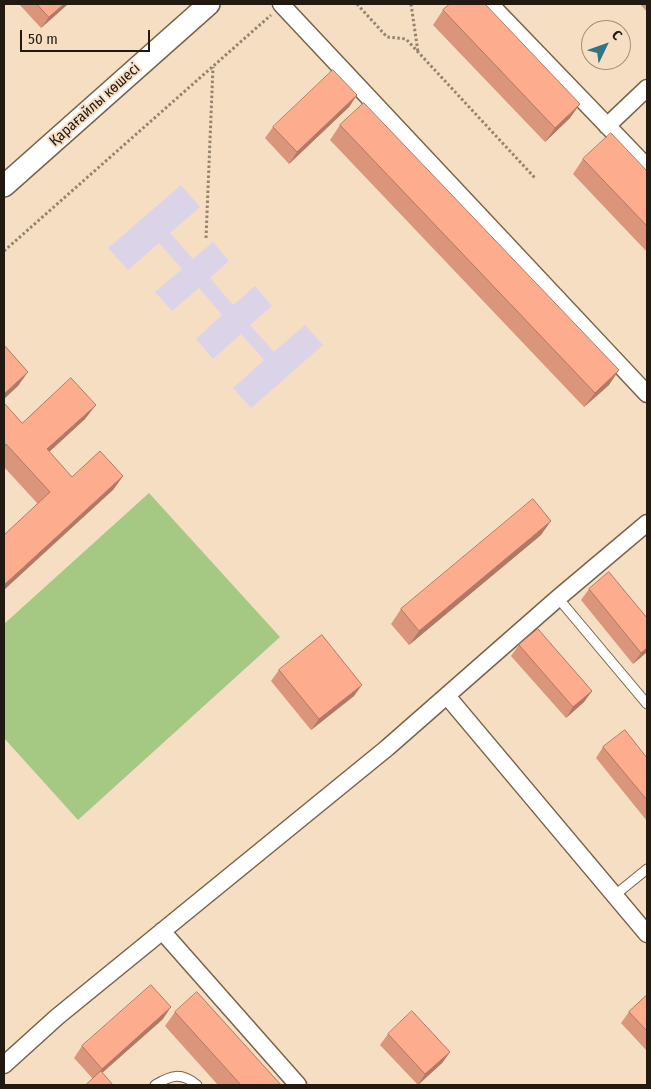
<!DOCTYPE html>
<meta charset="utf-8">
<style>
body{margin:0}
#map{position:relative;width:651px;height:1089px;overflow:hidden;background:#f5dec2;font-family:"Fira Sans Condensed",sans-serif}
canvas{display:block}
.frame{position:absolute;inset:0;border:5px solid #221a10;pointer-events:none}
.north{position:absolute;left:581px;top:20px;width:50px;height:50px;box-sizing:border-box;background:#f5dec2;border:1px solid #a1907b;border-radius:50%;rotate:48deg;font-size:14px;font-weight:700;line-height:20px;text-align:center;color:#221a10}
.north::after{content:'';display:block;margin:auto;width:18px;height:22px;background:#327686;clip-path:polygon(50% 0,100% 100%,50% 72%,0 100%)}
.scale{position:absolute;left:20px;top:30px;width:130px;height:22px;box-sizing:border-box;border:2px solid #221a10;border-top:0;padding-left:6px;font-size:15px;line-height:18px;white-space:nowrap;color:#221a10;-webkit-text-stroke:4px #f5dec2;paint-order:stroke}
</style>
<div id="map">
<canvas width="651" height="1089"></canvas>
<div class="frame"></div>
<div class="north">С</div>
<div class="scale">50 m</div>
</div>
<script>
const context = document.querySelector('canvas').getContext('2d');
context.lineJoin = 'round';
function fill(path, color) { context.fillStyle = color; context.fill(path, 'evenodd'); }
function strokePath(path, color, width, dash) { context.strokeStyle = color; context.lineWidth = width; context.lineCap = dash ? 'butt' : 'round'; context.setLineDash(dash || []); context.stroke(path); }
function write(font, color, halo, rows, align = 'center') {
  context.font = font + ' "Fira Sans Condensed",sans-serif'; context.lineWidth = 4; context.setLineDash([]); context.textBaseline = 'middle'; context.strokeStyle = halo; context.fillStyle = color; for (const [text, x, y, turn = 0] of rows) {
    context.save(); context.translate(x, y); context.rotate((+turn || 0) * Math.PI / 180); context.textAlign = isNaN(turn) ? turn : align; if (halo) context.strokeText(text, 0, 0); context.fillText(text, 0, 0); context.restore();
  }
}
fill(new Path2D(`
 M 181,185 L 200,207 L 170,233 L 193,259 L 213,242 L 229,261 L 210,278 L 233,305 L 255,286 L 272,306 L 250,325 L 274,352 L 305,325 L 323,345 L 251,408 L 233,388 L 264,360 L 241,334 L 213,359 L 196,339 L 222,315 L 199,288 L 172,311 L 155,292 L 182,269 L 159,243 L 128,270 L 108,248 Z`), '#dbd4e9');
fill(new Path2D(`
 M 149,493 L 280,637 L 78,820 L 4,738 L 4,624 Z`), '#a5c883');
const service = new Path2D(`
 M 558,598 L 647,704
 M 615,895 L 647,869
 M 155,1085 C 171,1075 181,1072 197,1085`);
const minor = new Path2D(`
 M 281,4 L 647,394
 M 490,4 L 647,167
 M 607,126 L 647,88
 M 447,696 L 647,934
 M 162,931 L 298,1085
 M 4,1065 L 57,1017 L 387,748 L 558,598 L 647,523`);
const tertiary = new Path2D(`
 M 4,186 L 209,4`);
strokePath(service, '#77634a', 11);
strokePath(minor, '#77634a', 19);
strokePath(tertiary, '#77634a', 24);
strokePath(new Path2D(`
 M 357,4 L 387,37 L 406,39 L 535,178
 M 411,4 L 418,52
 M 206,238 L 213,67
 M 4,251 L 271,15`), '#93836f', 3, [2.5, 2.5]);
strokePath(service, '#fff', 9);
strokePath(minor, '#fff', 16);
strokePath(tertiary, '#fff', 21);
fill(new Path2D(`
 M 19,4 L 68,4 L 41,28 Z
 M 640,4 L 647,4 L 647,12 Z
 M 443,10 L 570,118 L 545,142 L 433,25 Z
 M 357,95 L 349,107 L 289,164 L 265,138 L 273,127 Z
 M 340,125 L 609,385 L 584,407 L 330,140 Z
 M 583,159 L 647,171 L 647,252 L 573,174 Z
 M 4,403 L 22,423 L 85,419 L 49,452 L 72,477 L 123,476 L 113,490 L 38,504 L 4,467 Z
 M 541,535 L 409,645 L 391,624 L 401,609 Z
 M 589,589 L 647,618 L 647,652 L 633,664 L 581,600 Z
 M 519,645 L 592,691 L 584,702 L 566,718 L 511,656 Z
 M 279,670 L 354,696 L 311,730 L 271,681 Z
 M 603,747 L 647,758 L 647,821 L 596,758 Z
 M 647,995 L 647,1051 L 621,1023 L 629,1012 Z
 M 175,1012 L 281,1085 L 218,1085 L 165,1026 Z
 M 163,1019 L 102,1073 L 93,1079 L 74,1058 L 82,1046 Z
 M 388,1034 L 450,1052 L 442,1063 L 418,1085 L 380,1045 Z`), '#da957a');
fill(new Path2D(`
 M 64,4 L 68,4 L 41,28 L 49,17 Z
 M 357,95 L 349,107 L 289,164 L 297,152 Z
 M 580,104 L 570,118 L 545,142 L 555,128 Z
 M 619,370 L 609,385 L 584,407 L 595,393 Z
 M 28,372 L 18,386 L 4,399 L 4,394 Z
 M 96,405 L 85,419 L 36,464 L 47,449 Z
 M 123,476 L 113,490 L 4,590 L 4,585 Z
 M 551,521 L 541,535 L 409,645 L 419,631 Z
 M 647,648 L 647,652 L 633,664 L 641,653 Z
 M 362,685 L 354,696 L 311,730 L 319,719 Z
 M 592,691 L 584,702 L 566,718 L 573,707 Z
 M 171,1007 L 163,1019 L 94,1080 L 102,1069 Z
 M 450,1052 L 442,1063 L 418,1085 L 425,1074 Z`), '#b17963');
const building = new Path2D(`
 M 37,4 L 64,4 L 49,17 Z
 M 450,4 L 485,4 L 580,104 L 555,128 L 443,10 Z
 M 333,70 L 357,95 L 297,152 L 273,127 Z
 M 364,103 L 619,370 L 595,393 L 340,125 Z
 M 611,133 L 647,171 L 647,226 L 583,159 Z
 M 4,345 L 28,372 L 4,394 Z
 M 71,378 L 96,405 L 47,449 L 72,477 L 100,451 L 123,476 L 4,585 L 4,535 L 50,492 L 6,444 L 4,447 L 4,403 L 22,423 Z
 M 533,499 L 551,521 L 419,631 L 401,609 Z
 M 609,572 L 647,618 L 647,648 L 641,653 L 589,589 Z
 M 538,629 L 592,691 L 573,707 L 519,645 Z
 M 322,635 L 362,685 L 319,719 L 279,670 Z
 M 625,730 L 647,758 L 647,800 L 603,747 Z
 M 151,985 L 171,1007 L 102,1069 L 82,1046 Z
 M 197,992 L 281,1085 L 241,1085 L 175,1012 Z
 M 647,995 L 647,1031 L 629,1012 Z
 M 412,1011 L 450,1052 L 425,1074 L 388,1034 Z
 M 101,1071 L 113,1085 L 86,1085 Z`);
fill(building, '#fdad8e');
strokePath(building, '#b17963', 1);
write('15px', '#221a10', '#f5dec2', [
 ["Қарағайлы көшесі",95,105,-42]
]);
</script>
